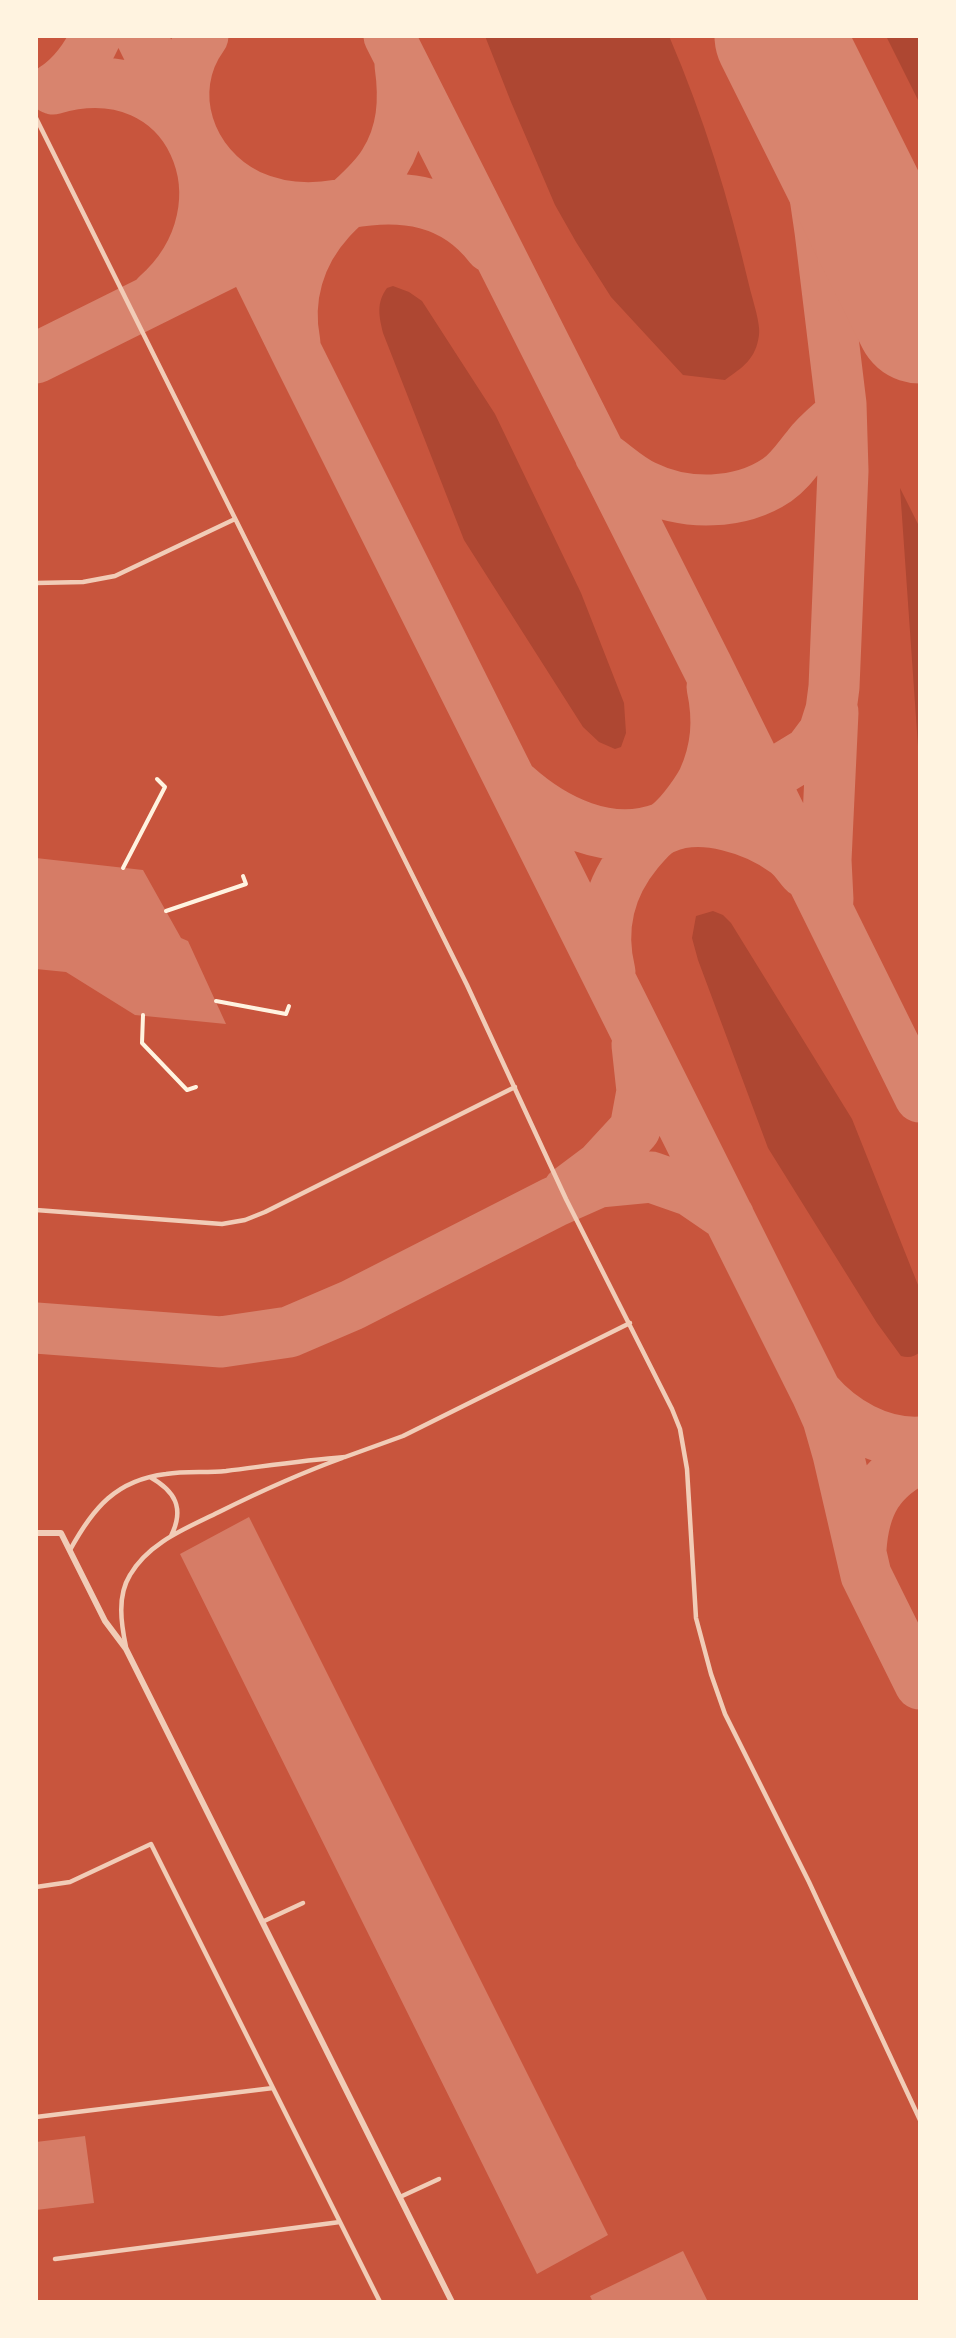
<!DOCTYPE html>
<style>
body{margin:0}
#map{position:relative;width:956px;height:2338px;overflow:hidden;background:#c8553d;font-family:"Nunito Sans",sans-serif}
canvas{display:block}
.frame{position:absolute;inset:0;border:38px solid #fff3e0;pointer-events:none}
</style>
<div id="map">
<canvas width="956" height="2338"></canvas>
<div class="frame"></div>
</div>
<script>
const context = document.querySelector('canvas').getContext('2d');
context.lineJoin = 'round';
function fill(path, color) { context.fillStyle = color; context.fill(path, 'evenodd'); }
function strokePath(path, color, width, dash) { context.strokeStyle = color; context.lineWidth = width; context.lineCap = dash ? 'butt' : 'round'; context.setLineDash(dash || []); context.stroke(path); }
fill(new Path2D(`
 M 485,36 L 669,36 C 704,117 729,200 749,285 C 752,298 761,324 759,335 C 756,359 743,367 725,380 L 683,375 L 611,297 L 576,242 L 555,205 L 511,102 Z
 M 886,36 L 920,36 L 920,104 Z
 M 393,286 L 409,292 L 422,301 L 495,414 L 581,593 L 624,703 L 626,733 L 621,747 L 615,749 L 599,742 L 583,727 L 464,540 L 383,333 C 379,316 376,303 387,288 Z
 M 900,488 L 920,528 L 920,775 Z
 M 713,911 L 723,915 L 731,923 L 852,1119 L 920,1290 L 920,1352 C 914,1357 909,1358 901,1356 L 877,1323 L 768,1148 L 698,960 L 692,938 L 696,916 Z`), '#ae4732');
strokePath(new Path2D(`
 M 141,36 L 298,355 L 816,1392 L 828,1419 L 838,1454 L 866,1575 L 920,1684
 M 203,36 C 163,91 189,166 249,195 C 277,208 309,210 339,205
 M 389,36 L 707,666 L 920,1097
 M 53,89 C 190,49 257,207 156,296
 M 53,89 C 73,76 86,58 96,36
 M 295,343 C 286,298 299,254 330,220 C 348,200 370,186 384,163 C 403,133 405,100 400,65
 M 36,358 L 348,203 C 403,193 454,200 490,247
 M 600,455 C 615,465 629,479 645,486 C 685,506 740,505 777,480 C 790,471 798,458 808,446 C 817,434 830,424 841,414
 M 516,786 C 554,820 609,848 662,828 C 675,823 696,793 703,780 C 717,749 719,720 712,687
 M 664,828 L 763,780 L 809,752 L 824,732 L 831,710 L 834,687 L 843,471 L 841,404 L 820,231 L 805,128 L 791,60
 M 828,900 L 826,860 L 833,712
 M 610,972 C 599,927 609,887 638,852 C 645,844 654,832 665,828 C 702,812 755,829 786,852 C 793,857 798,865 804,872
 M 568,1191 L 600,1167 L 635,1129 L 642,1091 L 637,1045
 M 36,1328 L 221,1342 L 289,1332 L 352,1305 L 554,1202 L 599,1182 L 651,1177 L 691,1191 L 729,1217
 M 816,1392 C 842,1422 880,1444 920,1442
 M 861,1549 C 864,1505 879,1478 920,1458`), '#d8846e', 51);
strokePath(new Path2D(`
 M 779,36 L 920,319`), '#d8846e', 129);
fill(new Path2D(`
 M 36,858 L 143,870 L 181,938 L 188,941 L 226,1024 L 135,1015 L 66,972 L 36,969 Z
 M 249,1517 L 608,2235 L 537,2274 L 180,1554 Z
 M 85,2136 L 94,2203 L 36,2210 L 36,2142 Z
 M 683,2251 L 708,2302 L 593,2302 L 590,2296 Z`), '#d67c66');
strokePath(new Path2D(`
 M 123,868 L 165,787 L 157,779
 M 166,911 L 246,884 L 243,876
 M 216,1001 L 286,1014 L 289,1006
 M 143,1015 L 142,1043 L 187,1090 L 196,1087`), '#fff3e0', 4);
strokePath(new Path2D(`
 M 36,118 L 467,985 L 566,1199 L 672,1409 L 680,1429 L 687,1469 L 696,1618 L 711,1674 L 725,1714 L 809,1882 L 920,2120
 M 36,583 L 83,582 L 115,576 L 235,519
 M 36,1210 L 222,1224 L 245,1220 L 265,1212 L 515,1087
 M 345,1457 L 403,1436 L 630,1323
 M 150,1477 C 175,1491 185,1508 171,1536
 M 70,1550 C 93,1508 116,1480 166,1474 C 186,1471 206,1473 226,1471 C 266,1466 305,1460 345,1457 C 301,1473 261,1491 219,1512 C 187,1528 149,1542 130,1575 C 117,1596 121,1623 126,1647
 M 36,1887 L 70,1882 L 151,1844 L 380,2302
 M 262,1922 L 303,1903
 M 36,2117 L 273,2088
 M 400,2197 L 439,2179
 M 55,2259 L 340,2222`), '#f1ccb7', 4.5);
strokePath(new Path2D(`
 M 36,1533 L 61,1533 L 105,1621 L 126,1649 L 452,2302`), '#f1ccb7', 6);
</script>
